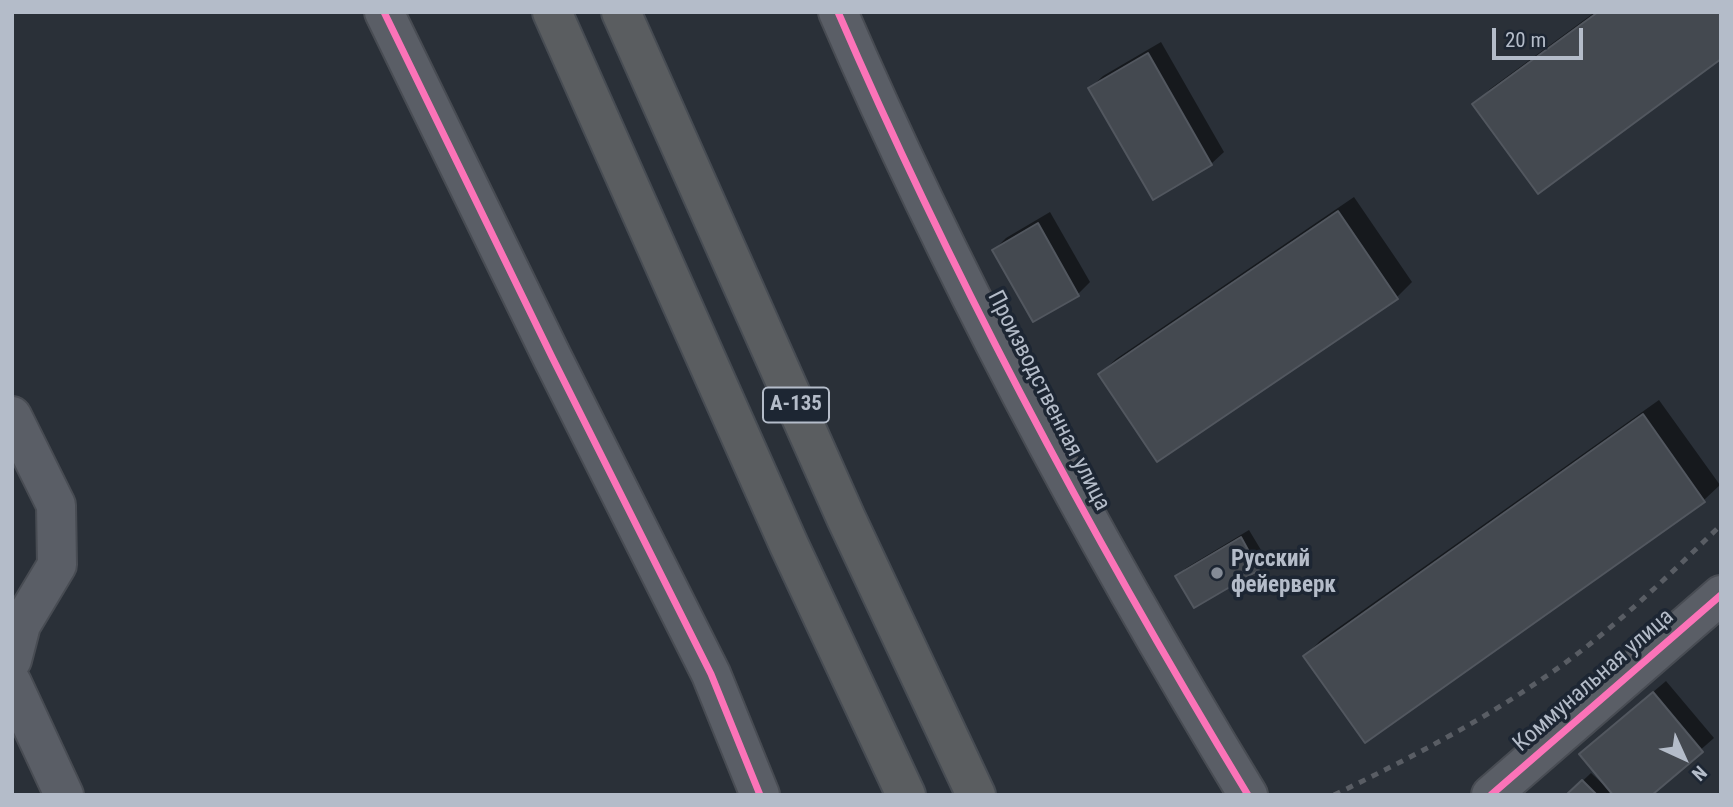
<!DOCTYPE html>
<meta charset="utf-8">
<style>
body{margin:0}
#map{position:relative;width:1733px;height:807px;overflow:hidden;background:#2a3038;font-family:"Roboto Condensed",sans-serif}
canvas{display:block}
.frame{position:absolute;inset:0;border:14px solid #b4bcc9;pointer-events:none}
.north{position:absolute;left:1649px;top:723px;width:70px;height:70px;-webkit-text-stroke:5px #1d2633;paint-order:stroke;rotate:135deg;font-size:19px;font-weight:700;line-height:28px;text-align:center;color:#b4bcc9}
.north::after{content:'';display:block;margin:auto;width:24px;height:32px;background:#b4bcc9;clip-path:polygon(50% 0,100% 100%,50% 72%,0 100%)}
.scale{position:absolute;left:1492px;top:28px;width:91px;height:32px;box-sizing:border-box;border:4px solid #b4bcc9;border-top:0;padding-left:9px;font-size:21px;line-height:24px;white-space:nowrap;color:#b4bcc9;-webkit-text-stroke:5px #1d2633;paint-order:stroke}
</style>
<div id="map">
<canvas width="1733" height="807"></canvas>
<div class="frame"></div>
<div class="north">N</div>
<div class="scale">20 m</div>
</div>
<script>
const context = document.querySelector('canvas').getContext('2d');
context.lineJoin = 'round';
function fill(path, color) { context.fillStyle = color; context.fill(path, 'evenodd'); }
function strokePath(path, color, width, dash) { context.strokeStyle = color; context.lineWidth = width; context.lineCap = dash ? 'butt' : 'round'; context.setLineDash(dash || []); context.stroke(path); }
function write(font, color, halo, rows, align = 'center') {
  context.font = font + ' "Roboto Condensed",sans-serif'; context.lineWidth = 7; context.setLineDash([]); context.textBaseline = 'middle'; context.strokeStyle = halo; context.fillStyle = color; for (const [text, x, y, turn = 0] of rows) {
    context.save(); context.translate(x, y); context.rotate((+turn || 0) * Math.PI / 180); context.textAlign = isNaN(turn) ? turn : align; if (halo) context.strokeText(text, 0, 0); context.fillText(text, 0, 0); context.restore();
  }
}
fill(new Path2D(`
 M 1595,12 L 1721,12 L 1475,105 L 1490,89 Z
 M 1161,42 L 1224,152 L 1211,164 L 1090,88 L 1103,76 Z
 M 1354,197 L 1412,282 L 1397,297 L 1100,374 L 1116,359 Z
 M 1050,212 L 1090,282 L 1078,294 L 1034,320 L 994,250 L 1006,238 Z
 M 1659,400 L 1720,485 L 1704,500 L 1366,741 L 1305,656 L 1321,640 Z
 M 1249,530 L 1267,560 L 1258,568 L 1195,606 L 1177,576 L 1186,568 Z
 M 1666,681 L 1714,738 L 1649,795 L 1568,795 L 1591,773 L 1605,786 L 1607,785 L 1594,742 Z`), '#0007');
const building = new Path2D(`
 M 1598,12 L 1721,12 L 1721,59 L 1538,194 L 1472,104 Z
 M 1148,53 L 1212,165 L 1153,200 L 1088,88 Z
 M 1338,211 L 1398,299 L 1157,462 L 1098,374 Z
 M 1038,223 L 1079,296 L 1033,322 L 992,250 Z
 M 1643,414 L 1705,502 L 1365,743 L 1303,656 Z
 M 1241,537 L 1259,570 L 1194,608 L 1175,576 Z
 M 1653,692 L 1703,752 L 1652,795 L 1613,795 L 1579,754 Z
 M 1582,780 L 1597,795 L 1566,795 Z`);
fill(building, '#444950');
strokePath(building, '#52575f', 2);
const minor = new Path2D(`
 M 384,12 L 552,357 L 711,674 L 760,795
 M 838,12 C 955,283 1095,543 1248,795
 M 12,416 L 56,505 L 57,565 L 21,625 L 12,660
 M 12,683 L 64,795
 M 1491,795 L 1721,595`);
const highway = new Path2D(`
 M 552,12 L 789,545 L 906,795
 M 621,12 L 846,518 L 976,795`);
strokePath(minor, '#484c53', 42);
strokePath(highway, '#474c53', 42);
strokePath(minor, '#5a5e66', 38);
strokePath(highway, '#5a5d60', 38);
strokePath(new Path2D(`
 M 1334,795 C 1404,761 1475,725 1539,681 C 1606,637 1664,580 1721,525`), '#595d64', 5, [7, 7]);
strokePath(new Path2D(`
 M 384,12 L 552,357 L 711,674 L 760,795
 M 838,12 C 955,283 1095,543 1248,795
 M 1491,795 L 1721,595`), '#fb73b8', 7);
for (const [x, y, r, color] of [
 [1217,573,7,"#848b96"]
]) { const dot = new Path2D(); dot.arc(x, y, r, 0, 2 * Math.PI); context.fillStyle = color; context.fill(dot); strokePath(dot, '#1d2633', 2.5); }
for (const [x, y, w] of [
 [796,405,66]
]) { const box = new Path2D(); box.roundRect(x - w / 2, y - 17.5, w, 35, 5); context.fillStyle = '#1d2633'; context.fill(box); strokePath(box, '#b4bcc9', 2); }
write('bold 21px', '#b4bcc9', null, [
 ["А-135",796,405]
]);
write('23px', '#b4bcc9', '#1d2633', [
 ["Производственная улица",1048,401,63],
 ["Коммунальная улица",1594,681,-41]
]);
write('bold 23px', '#b4bcc9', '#1d2633', [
 ["Русский",1231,560],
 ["фейерверк",1231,586]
], 'left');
</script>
